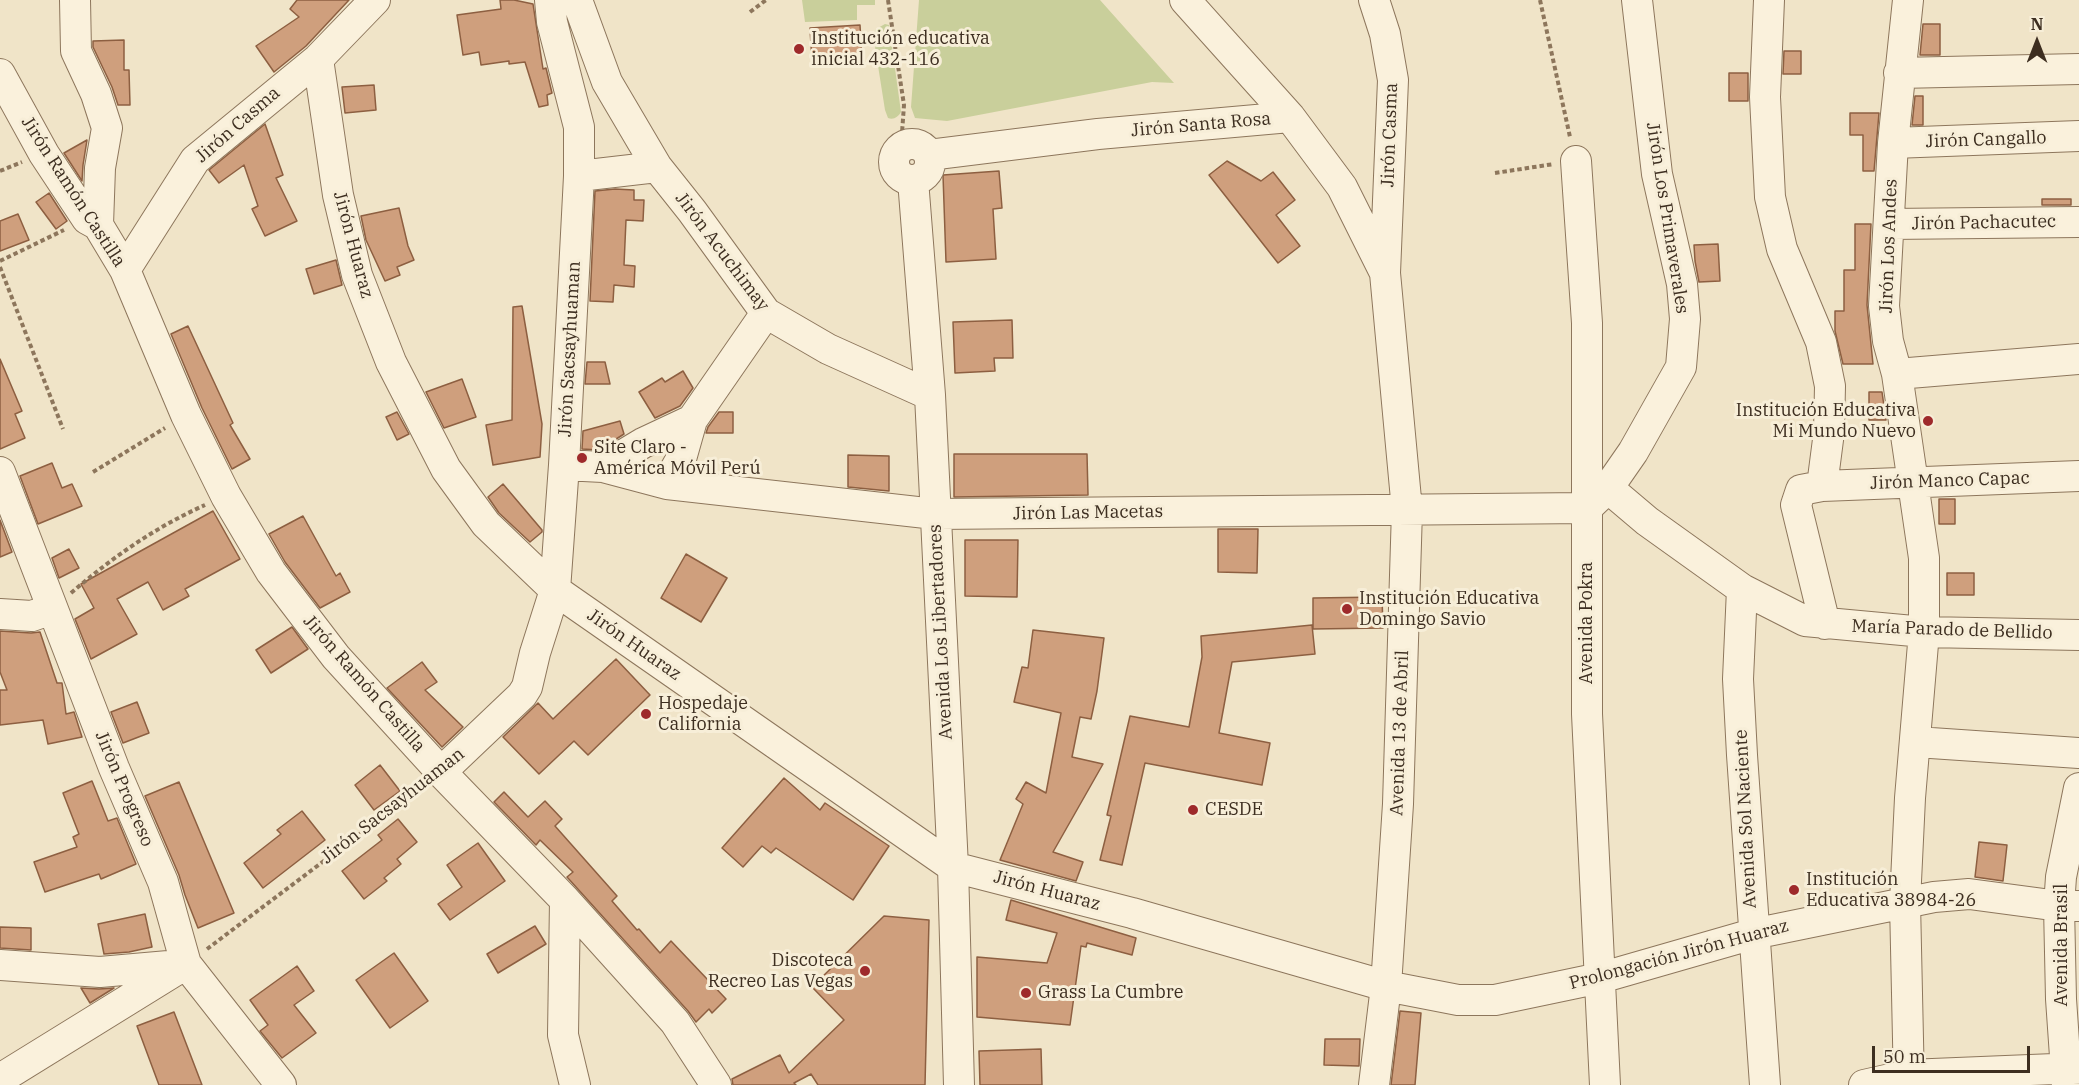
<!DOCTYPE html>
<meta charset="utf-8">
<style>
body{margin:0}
#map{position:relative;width:2079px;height:1085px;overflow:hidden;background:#f0e4c8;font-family:"IBM Plex Serif",serif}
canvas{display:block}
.north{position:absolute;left:2007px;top:12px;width:60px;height:60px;-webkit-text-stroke:4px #f7eed8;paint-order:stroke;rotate:0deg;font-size:16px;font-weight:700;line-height:24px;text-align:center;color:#3d2e20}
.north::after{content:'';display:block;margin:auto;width:21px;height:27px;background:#3d2e20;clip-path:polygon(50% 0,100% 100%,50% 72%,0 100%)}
.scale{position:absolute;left:1872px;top:1046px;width:158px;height:27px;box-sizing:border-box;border:3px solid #3d2e20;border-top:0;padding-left:8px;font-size:18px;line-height:21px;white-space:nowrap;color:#3d2e20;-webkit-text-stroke:4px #f7eed8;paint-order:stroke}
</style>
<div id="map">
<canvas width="2079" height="1085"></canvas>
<div class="north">N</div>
<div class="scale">50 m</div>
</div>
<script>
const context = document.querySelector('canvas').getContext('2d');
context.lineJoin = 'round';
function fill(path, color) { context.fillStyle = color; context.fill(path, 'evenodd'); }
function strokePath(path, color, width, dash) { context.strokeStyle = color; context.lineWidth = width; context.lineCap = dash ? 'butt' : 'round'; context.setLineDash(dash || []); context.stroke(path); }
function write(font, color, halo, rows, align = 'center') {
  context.font = font + ' "IBM Plex Serif",serif'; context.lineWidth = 6; context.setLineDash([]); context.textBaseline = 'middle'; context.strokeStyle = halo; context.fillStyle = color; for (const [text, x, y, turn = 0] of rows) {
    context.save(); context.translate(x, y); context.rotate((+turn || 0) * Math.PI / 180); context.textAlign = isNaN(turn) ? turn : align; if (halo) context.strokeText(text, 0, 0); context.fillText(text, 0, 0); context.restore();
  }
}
fill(new Path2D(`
 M 802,0 L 875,0 L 875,5 L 857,5 L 857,20 L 805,22 Z
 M 919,0 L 1100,0 L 1174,83 L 1152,82 L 947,121 L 915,118 L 911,107 Z
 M 885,24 L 889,25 L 901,112 C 898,117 894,120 888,118 L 885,110 L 873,34 L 876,29 Z`), '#c9cf9b');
const building = new Path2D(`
 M 297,0 L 349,0 L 306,46 L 274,72 L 256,46 L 299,17 L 290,9 Z
 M 500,0 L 514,0 L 533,4 L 543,69 L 546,68 L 552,93 L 547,95 L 548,105 L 539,107 L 525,62 L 509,64 L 509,61 L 481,65 L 479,52 L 463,55 L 457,15 L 501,9 Z
 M 1923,24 L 1940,24 L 1940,55 L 1920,55 Z
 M 860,25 L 862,59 L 812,62 L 810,28 Z
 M 124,40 L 124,70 L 129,70 L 130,105 L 118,105 L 112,87 L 93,47 L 93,41 Z
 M 1784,51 L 1801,51 L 1801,74 L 1783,74 Z
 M 1729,73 L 1748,73 L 1748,101 L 1729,101 Z
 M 374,85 L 376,110 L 345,113 L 342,87 Z
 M 1915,96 L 1923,96 L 1923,125 L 1912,125 Z
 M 1850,113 L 1879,113 L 1874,171 L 1863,171 L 1863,135 L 1850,135 Z
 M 265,124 L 283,175 L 276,178 L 297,221 L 265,236 L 252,209 L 258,206 L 244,165 L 219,183 L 209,170 Z
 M 87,140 L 83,165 L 82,181 L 64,153 Z
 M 1227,161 L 1261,181 L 1273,172 L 1295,200 L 1276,215 L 1300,246 L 1278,263 L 1209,175 Z
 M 999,171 L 1002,208 L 993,209 L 996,259 L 946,262 L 943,175 Z
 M 615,189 L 634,190 L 634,200 L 644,200 L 643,221 L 626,220 L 624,265 L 635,266 L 634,287 L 614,285 L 613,302 L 590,301 L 595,191 Z
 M 49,193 L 67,221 L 56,229 L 36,202 Z
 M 2042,199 L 2071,199 L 2071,205 L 2042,205 Z
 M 399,208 L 408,246 L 414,260 L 397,267 L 400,275 L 385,281 L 366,240 L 361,216 Z
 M 18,214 L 29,240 L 0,251 L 0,221 Z
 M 1855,224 L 1871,224 L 1867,305 L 1873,364 L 1843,364 L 1835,331 L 1835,311 L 1844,311 L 1844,270 L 1855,270 Z
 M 1718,244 L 1720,281 L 1699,282 L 1695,261 L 1694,245 Z
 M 336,260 L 342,285 L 314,294 L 306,269 Z
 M 522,306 L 542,424 L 540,457 L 493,465 L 486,425 L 512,420 L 513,307 Z
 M 1012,320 L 1013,358 L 994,358 L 995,371 L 955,373 L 953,322 Z
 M 188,326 L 233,423 L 230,425 L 250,459 L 232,469 L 202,408 L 171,334 Z
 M 0,359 L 22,411 L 15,414 L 25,438 L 0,449 Z
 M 587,362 L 605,362 L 610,384 L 585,384 Z
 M 683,371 L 693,388 L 680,406 L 655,418 L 639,392 L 662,378 L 665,382 Z
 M 462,379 L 476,417 L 444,428 L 426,392 Z
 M 1869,392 L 1882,392 L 1886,420 L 1869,420 Z
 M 397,412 L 409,434 L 397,440 L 386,417 Z
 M 719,412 L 733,412 L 733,433 L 706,433 L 708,427 Z
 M 620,421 L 624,434 L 599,450 L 582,449 L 583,431 Z
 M 954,454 L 1087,454 L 1088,495 L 954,497 Z
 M 848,455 L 889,456 L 889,491 L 848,487 Z
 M 52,463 L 62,488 L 72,484 L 82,506 L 38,524 L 20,476 Z
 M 503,484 L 542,530 L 542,532 L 530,542 L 499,513 L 488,497 Z
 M 1939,499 L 1955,499 L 1955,524 L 1939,524 Z
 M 213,511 L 240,559 L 185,589 L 189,596 L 163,610 L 148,582 L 117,599 L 137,634 L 91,659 L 75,619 L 94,608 L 81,584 Z
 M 303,516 L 336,576 L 340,573 L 350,592 L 320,608 L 285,562 L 269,534 Z
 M 0,520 L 12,552 L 0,557 Z
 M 1218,529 L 1258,529 L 1257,573 L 1218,572 Z
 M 965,540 L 1018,540 L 1017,597 L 965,596 Z
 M 69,549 L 79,568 L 59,578 L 52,558 Z
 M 686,554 L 727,578 L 701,622 L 661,598 Z
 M 1947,573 L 1974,573 L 1974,595 L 1947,595 Z
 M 1382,597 L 1383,628 L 1313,629 L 1313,598 Z
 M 1312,625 L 1315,654 L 1232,662 L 1219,733 L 1270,743 L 1262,785 L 1145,763 L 1122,865 L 1100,860 L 1111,816 L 1107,815 L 1130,716 L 1189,727 L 1202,657 L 1201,636 Z
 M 292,627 L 308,649 L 271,673 L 256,650 Z
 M 1033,630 L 1104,638 L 1097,691 L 1091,719 L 1080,717 L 1072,757 L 1103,764 L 1053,852 L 1083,862 L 1076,881 L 1000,860 L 1023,804 L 1016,799 L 1026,782 L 1046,793 L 1061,713 L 1014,702 L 1022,667 L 1028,668 Z
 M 0,631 L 31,633 L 40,632 L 57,683 L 62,683 L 66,714 L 74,712 L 82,737 L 48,744 L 43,720 L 0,725 L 0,690 L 7,690 L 0,672 Z
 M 616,659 L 650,695 L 588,755 L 574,741 L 539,774 L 503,737 L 538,703 L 553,719 Z
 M 422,662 L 437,682 L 425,690 L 463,727 L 442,747 L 387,688 Z
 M 137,702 L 149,733 L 123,743 L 111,712 Z
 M 380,765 L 400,791 L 374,810 L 355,785 Z
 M 784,778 L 820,810 L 825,803 L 889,846 L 853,900 L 776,848 L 771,853 L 762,846 L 743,867 L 722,848 Z
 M 92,781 L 108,821 L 117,818 L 136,864 L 101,879 L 99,874 L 45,892 L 34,862 L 77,847 L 73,837 L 79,834 L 63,793 Z
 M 179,782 L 234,913 L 198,928 L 185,895 L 179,875 L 145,796 Z
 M 504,792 L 528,817 L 545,801 L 562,819 L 555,826 L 617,896 L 612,901 L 637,930 L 639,929 L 660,953 L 671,941 L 726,999 L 712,1013 L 709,1009 L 696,1022 L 688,1011 L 567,877 L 573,872 L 540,840 L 536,845 L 494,802 Z
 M 302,811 L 325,840 L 263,888 L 244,863 L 281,834 L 277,830 Z
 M 398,819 L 417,842 L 397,859 L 401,864 L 384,878 L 387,881 L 364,899 L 342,871 L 382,840 L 378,835 Z
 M 1979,842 L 2007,845 L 2003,881 L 1975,877 Z
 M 478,843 L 505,881 L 450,920 L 438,904 L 462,887 L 447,865 Z
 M 1011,900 L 1136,938 L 1132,955 L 1087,943 L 1086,947 L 1081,946 L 1070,1025 L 977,1017 L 977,957 L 1047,963 L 1057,933 L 1006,920 Z
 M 145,914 L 152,947 L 129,952 L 104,954 L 98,924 Z
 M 884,916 L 929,920 L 925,1085 L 818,1085 L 811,1074 L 794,1083 L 796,1085 L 733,1085 L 732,1079 L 780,1055 L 789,1073 L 844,1020 L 812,987 Z
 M 535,926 L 546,944 L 498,973 L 487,954 Z
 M 0,927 L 31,928 L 31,950 L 0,948 Z
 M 394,953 L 428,1001 L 390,1028 L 356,980 Z
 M 297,966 L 314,991 L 294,1005 L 316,1033 L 282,1058 L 260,1031 L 268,1025 L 250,1000 Z
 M 81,988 L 99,989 L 114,988 L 90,1003 Z
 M 1400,1011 L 1421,1013 L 1415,1085 L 1391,1085 Z
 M 174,1012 L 202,1085 L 159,1085 L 137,1026 Z
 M 1325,1039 L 1360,1039 L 1359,1066 L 1324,1065 Z
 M 1041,1049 L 1042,1085 L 980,1085 L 979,1051 Z`);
fill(building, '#cf9f7d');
strokePath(building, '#8d5f41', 1.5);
const minor = new Path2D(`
 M 75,0 L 76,51 L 96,94 L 107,128 L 100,168 L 98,225
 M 577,0 L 607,82 L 657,167
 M 1185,0 L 1290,117 L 1342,187 L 1384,271
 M 1769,0 L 1765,97 L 1770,197 L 1782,249 L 1821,342 L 1830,386 L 1829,432 L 1822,486 L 1801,490 L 1796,505 L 1825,624
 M 1908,0 L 1893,143 L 1884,306 L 1888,341 L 1897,374 L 1924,558 L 1924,632 L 1910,798 L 1905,902 L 1909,1085
 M 318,59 L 338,195 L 357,275 L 391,362 L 446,469 L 486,524 L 555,590 L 953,867 L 1132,913 L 1386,986 L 1458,1000 L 1495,1000 L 1600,978 L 1753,934 L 1934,897 L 1969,894 L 2059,906 L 2079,906
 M 1899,73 L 2079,69
 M 0,74 L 44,154 L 87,219 L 98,225 L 125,270 L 186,415 L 226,496 L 271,572 L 336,657 L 441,772 L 565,900 L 675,1022 L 716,1085
 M 1893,143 L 2079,136
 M894 162a18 18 0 1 1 36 0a18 18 0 1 1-36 0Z
 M 929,155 L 1098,134 L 1290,117
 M 1576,161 L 1587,323 L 1587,714 L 1605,1085
 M 579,176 L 657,167 L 692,211 L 766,313 L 828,349 L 930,395
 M 913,180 L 930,395 L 953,867 L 959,1085
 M 1889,224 L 2079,222
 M 125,270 L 195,160 L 318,59 L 375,0
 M 1897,374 L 2079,359
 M 564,465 L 603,467 L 667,484 L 935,514 L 1587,508 L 1608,488 L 1633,452 L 1681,367 L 1685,319 L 1682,284 L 1657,174 L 1637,0
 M 603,467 L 643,443 L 692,420
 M 0,472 L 114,768 L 163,882 L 186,964 L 281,1085
 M 667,484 L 681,459 L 692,420 L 766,313
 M 1822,486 L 2079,476
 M 1608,488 L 1647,521 L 1742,589 L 1805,621 L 1924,632 L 2079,635
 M 1742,589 L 1738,679 L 1742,755 L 1765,1085
 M 0,614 L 32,616 L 52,609
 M 1916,742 L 2079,753
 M 441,772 L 522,695 L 527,687 L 535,653 L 555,590 L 564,465 L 579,176 L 579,127 L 552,22 L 550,0
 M 565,900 L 563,1035 L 575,1085
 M 0,965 L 100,972 L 180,965
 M 0,1079 L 186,964
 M 1374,1085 L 1386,986 L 1398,804 L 1407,510 L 1385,273 L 1393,80 L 1385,34 L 1374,0
 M 1864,1085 L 1908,1075 L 2079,1068
 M 2067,1085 L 2061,999 L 2059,906 L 2061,877 L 2079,788`);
strokePath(minor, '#8d765c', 32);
strokePath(new Path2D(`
 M 888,0 L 904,105 L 901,147
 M 1540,0 L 1570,137
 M 750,12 L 766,0
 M 0,171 L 22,162
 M 1495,173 L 1554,164
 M 0,261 L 64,230
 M 0,267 L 63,429
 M 93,472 L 165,428
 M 71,593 C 113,557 154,528 205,505
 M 207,949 L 422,787`), '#8d765c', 4, [4.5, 3]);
strokePath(minor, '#faf1dc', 30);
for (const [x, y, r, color] of [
 [799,49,6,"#9e2a2b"],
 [1928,421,6,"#9e2a2b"],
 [582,458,6,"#9e2a2b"],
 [1347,609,6,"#9e2a2b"],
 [646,714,6,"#9e2a2b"],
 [1193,810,6,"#9e2a2b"],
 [1794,890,6,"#9e2a2b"],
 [865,971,6,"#9e2a2b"],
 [1026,993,6,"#9e2a2b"]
]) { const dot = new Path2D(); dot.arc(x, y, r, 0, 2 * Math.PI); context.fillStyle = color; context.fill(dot); strokePath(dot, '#f7eed8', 2); }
write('18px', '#3d2e20', '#f7eed8', [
 ["Institución educativa",811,39],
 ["inicial 432-116",811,60],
 ["Institución Educativa",1916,411,"right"],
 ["Mi Mundo Nuevo",1916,432,"right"],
 ["Site Claro -",594,448],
 ["América Móvil Perú",594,469],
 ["Institución Educativa",1359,599],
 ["Domingo Savio",1359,620],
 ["Hospedaje",658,704],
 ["California",658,725],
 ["CESDE",1205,810],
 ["Institución",1806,880],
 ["Educativa 38984-26",1806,901],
 ["Discoteca",853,961,"right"],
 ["Recreo Las Vegas",853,982,"right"],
 ["Grass La Cumbre",1038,993]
], 'left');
write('18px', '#3d2e20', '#f7eed8', [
 ["Jirón Casma",238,125,-41],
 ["Jirón Santa Rosa",1201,125,-5],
 ["Jirón Casma",1390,135,-88],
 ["Jirón Cangallo",1986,140,-2],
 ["Jirón Ramón Castilla",73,192,57],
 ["Jirón Los Primaverales",1667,218,81],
 ["Jirón Pachacutec",1984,223,-1],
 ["Jirón Huaraz",353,245,75],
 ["Jirón Los Andes",1889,246,-88],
 ["Jirón Acuchimay",722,252,53],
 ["Jirón Sacsayhuaman",570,349,-87],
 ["Jirón Manco Capac",1950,481,-2],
 ["Jirón Las Macetas",1088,513,-1],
 ["Avenida Pokra",1587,623,-90],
 ["María Parado de Bellido",1952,630,2],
 ["Avenida Los Libertadores",941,632,-93],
 ["Jirón Huaraz",634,645,35],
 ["Jirón Ramón Castilla",364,684,49],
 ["Avenida 13 de Abril",1400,733,-88],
 ["Jirón Progreso",124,789,67],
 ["Jirón Sacsayhuaman",393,806,-38],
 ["Avenida Sol Naciente",1746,819,-93],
 ["Jirón Huaraz",1047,891,15],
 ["Avenida Brasil",2062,945,-90],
 ["Prolongación Jirón Huaraz",1679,955,-15]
]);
</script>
